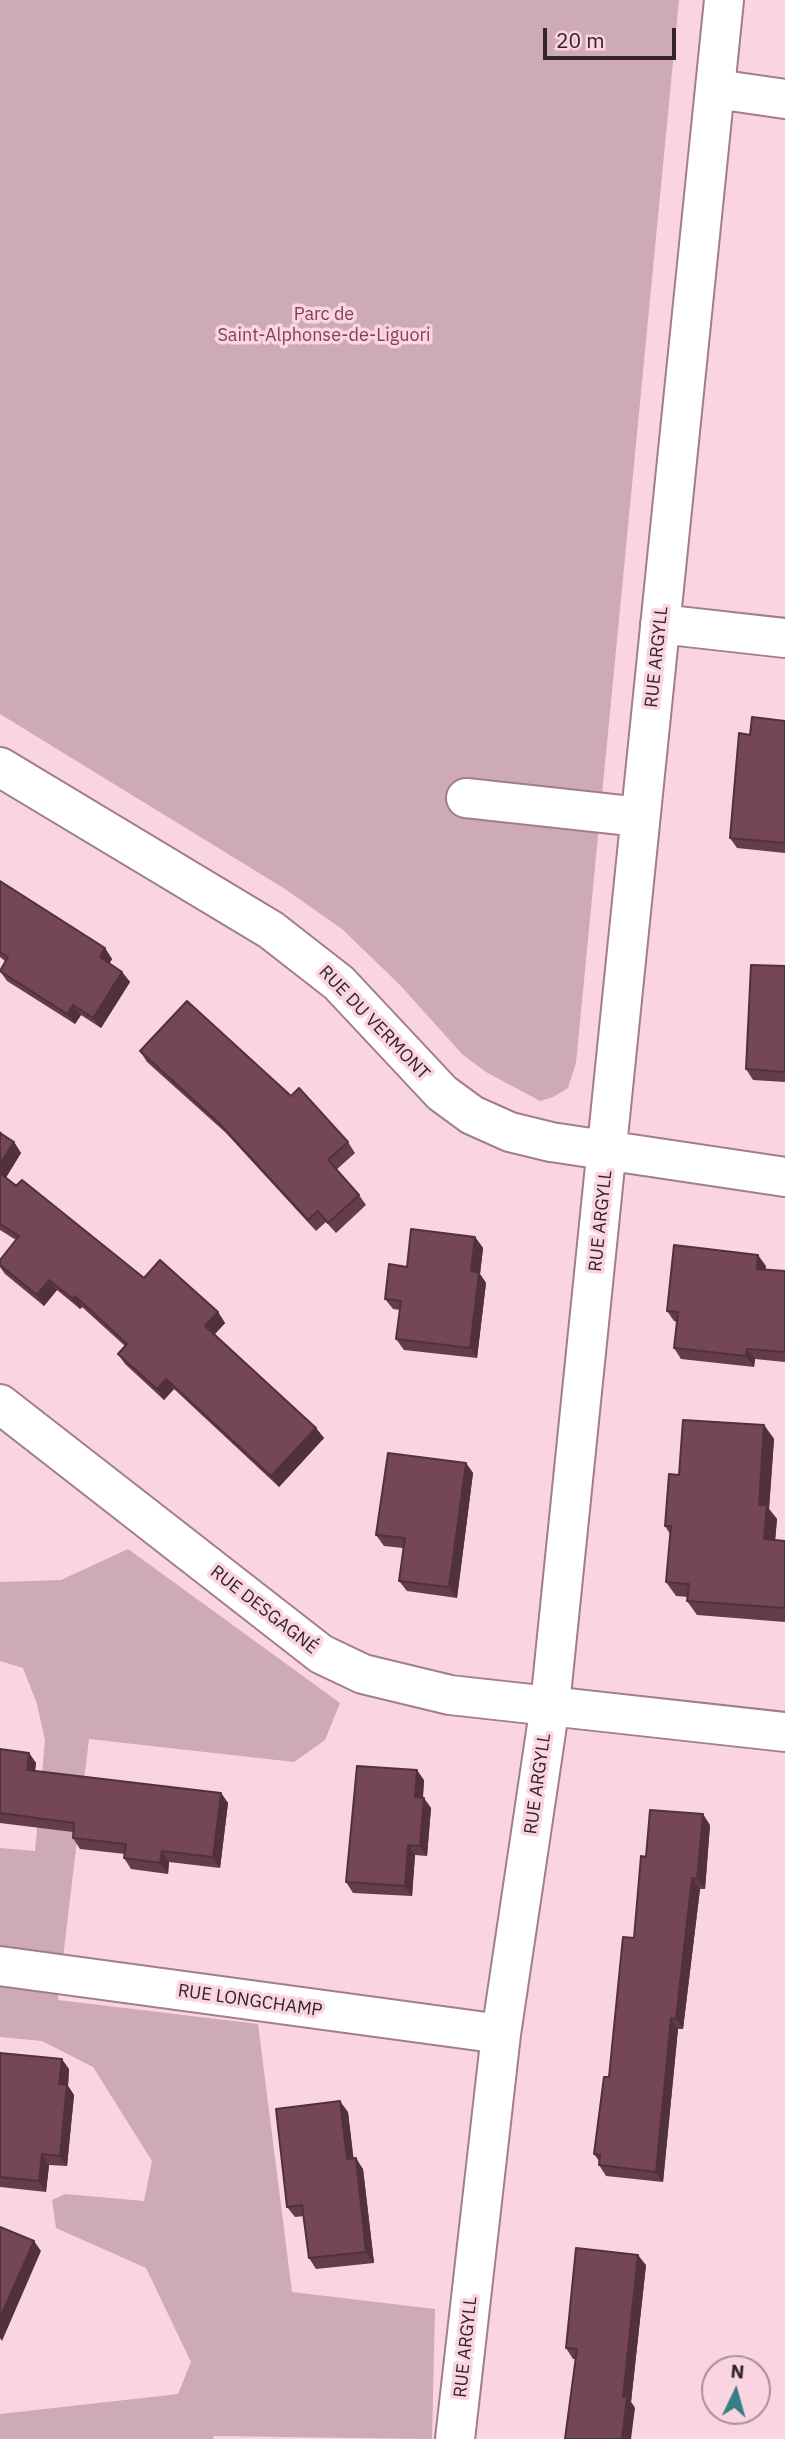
<!DOCTYPE html>
<meta charset="utf-8">
<style>
body{margin:0}
#map{position:relative;width:785px;height:2439px;overflow:hidden;background:#fad4e1;font-family:"IBM Plex Sans",sans-serif}
canvas{display:block}
.north{position:absolute;left:701px;top:2355px;width:70px;height:70px;box-sizing:border-box;background:#fad4e1;border:2px solid #aa8e97;border-radius:50%;rotate:5deg;font-size:19px;font-weight:700;line-height:28px;text-align:center;color:#322429}
.north::after{content:'';display:block;margin:auto;width:24px;height:32px;background:#377f84;clip-path:polygon(50% 0,100% 100%,50% 72%,0 100%)}
.scale{position:absolute;left:543px;top:28px;width:133px;height:32px;box-sizing:border-box;border:4px solid #322429;border-top:0;padding-left:9px;font-size:21px;line-height:24px;white-space:nowrap;color:#322429;-webkit-text-stroke:5px #fad4e1;paint-order:stroke}
</style>
<div id="map">
<canvas width="785" height="2439"></canvas>
<div class="north">N</div>
<div class="scale">20 m</div>
</div>
<script>
const context = document.querySelector('canvas').getContext('2d');
context.lineJoin = 'round';
function fill(path, color) { context.fillStyle = color; context.fill(path, 'evenodd'); }
function strokePath(path, color, width, dash) { context.strokeStyle = color; context.lineWidth = width; context.lineCap = dash ? 'butt' : 'round'; context.setLineDash(dash || []); context.stroke(path); }
function write(font, color, halo, rows, align = 'center') {
  context.font = font + ' "IBM Plex Sans",sans-serif'; context.lineWidth = 7; context.setLineDash([]); context.textBaseline = 'middle'; context.strokeStyle = halo; context.fillStyle = color; for (const [text, x, y, turn = 0] of rows) {
    context.save(); context.translate(x, y); context.rotate((+turn || 0) * Math.PI / 180); context.textAlign = isNaN(turn) ? turn : align; if (halo) context.strokeText(text, 0, 0); context.fillText(text, 0, 0); context.restore();
  }
}
fill(new Path2D(`
 M 0,0 L 679,0 L 576,1063 L 568,1088 L 553,1097 L 540,1101 L 486,1072 L 462,1054 L 400,985 L 342,929 L 285,889 L 0,714 Z
 M 128,1549 L 340,1703 L 325,1740 L 294,1762 L 89,1739 L 58,2000 L 258,2024 L 292,2292 L 435,2309 L 432,2439 L 214,2436 L 213,2439 L 0,2439 L 0,2414 L 178,2394 L 191,2362 L 146,2268 L 56,2228 L 52,2200 L 65,2194 L 144,2201 L 152,2161 L 93,2067 L 42,2041 L 0,2037 L 0,1848 L 35,1851 L 45,1740 L 37,1704 L 23,1668 L 0,1661 L 0,1582 L 61,1580 Z`), '#cea9b6');
const minor = new Path2D(`
 M 716,89 L 785,99
 M 660,624 L 785,638
 M 0,767 L 271,930 L 339,983 L 442,1093 L 472,1115 L 510,1132 L 551,1142 L 785,1177
 M 466,798 L 640,817
 M 0,1404 L 321,1654 L 363,1674 L 450,1695 L 785,1732
 M 0,1966 L 501,2034
 M 455,2439 L 501,2034 L 550,1705 L 724,0`);
strokePath(minor, '#a07e8a', 42);
strokePath(minor, '#fff', 38);
fill(new Path2D(`
 M 785,721 L 785,853 L 737,848 L 730,838 L 750,735 Z
 M 0,881 L 105,948 L 112,959 L 109,964 L 122,972 L 130,982 L 101,1028 L 81,1015 L 75,1024 L 7,981 L 0,971 L 5,961 L 0,957 Z
 M 785,966 L 785,1082 L 753,1080 L 746,1069 Z
 M 140,1051 L 291,1096 L 348,1142 L 355,1153 L 336,1170 L 359,1195 L 366,1205 L 336,1233 L 326,1222 L 316,1231 L 226,1133 L 147,1062 Z
 M 0,1131 L 3,1134 L 14,1142 L 21,1153 L 6,1177 L 144,1278 L 218,1312 L 225,1323 L 215,1334 L 316,1428 L 324,1438 L 279,1487 L 174,1389 L 164,1400 L 125,1364 L 118,1354 L 125,1346 L 82,1307 L 80,1309 L 57,1290 L 44,1306 L 5,1274 L 0,1267 L 0,1260 L 16,1240 L 0,1230 Z
 M 475,1237 L 483,1248 L 480,1274 L 486,1283 L 477,1358 L 404,1350 L 396,1339 L 400,1310 L 393,1309 L 385,1299 L 407,1267 Z
 M 766,1266 L 765,1269 L 785,1271 L 785,1362 L 755,1359 L 754,1367 L 681,1359 L 674,1348 L 677,1322 L 674,1321 L 667,1311 Z
 M 764,1425 L 774,1439 L 769,1509 L 777,1519 L 775,1540 L 785,1541 L 785,1622 L 697,1615 L 687,1601 L 688,1597 L 676,1596 L 666,1582 L 670,1534 L 665,1526 L 679,1475 Z
 M 466,1463 L 473,1473 L 457,1598 L 407,1591 L 399,1581 L 403,1548 L 384,1546 L 376,1535 Z
 M 0,1749 L 29,1753 L 36,1763 L 35,1771 L 221,1793 L 228,1803 L 220,1868 L 169,1862 L 168,1874 L 131,1869 L 124,1858 L 125,1854 L 80,1849 L 73,1838 L 73,1832 L 0,1823 Z
 M 424,1780 L 423,1798 L 431,1808 L 427,1856 L 415,1855 L 412,1896 L 353,1893 L 346,1882 Z
 M 710,1825 L 705,1889 L 700,1889 L 683,2029 L 678,2029 L 663,2182 L 606,2176 L 599,2165 L 599,2161 L 594,2154 L 634,1938 L 646,1857 Z
 M 0,2053 L 69,2069 L 68,2086 L 74,2095 L 67,2166 L 49,2165 L 46,2192 L 0,2187 Z
 M 348,2112 L 353,2158 L 363,2169 L 374,2263 L 316,2269 L 309,2258 L 304,2216 L 295,2217 L 287,2207 Z
 M 646,2265 L 631,2402 L 635,2408 L 575,2359 L 573,2359 L 566,2348 Z`), '#643c4b');
fill(new Path2D(`
 M 105,948 L 112,959 L 107,968 L 100,957 Z
 M 122,972 L 130,982 L 101,1028 L 93,1018 Z
 M 73,1005 L 81,1015 L 75,1024 L 67,1014 Z
 M 14,1142 L 21,1153 L 4,1181 L 0,1176 L 0,1164 Z
 M 475,1237 L 483,1248 L 480,1274 L 486,1283 L 477,1358 L 470,1348 L 471,1271 Z
 M 758,1255 L 766,1266 L 764,1279 L 757,1269 Z
 M 49,1280 L 57,1290 L 44,1306 L 37,1295 Z
 M 75,1296 L 82,1307 L 80,1309 L 73,1299 Z
 M 218,1312 L 225,1323 L 213,1336 L 205,1326 Z
 M 747,1349 L 755,1359 L 754,1367 L 746,1356 Z
 M 166,1379 L 174,1389 L 164,1400 L 157,1389 Z
 M 764,1425 L 774,1439 L 769,1509 L 777,1519 L 774,1553 L 764,1539 L 759,1505 Z
 M 316,1428 L 324,1438 L 279,1487 L 271,1476 Z
 M 466,1463 L 473,1473 L 457,1598 L 449,1587 Z
 M 29,1753 L 36,1763 L 34,1780 L 27,1770 Z
 M 417,1770 L 424,1780 L 422,1808 L 415,1797 Z
 M 221,1793 L 228,1803 L 220,1868 L 213,1857 Z
 M 424,1798 L 431,1808 L 427,1856 L 420,1846 Z
 M 703,1814 L 710,1825 L 705,1889 L 697,1879 Z
 M 408,1845 L 415,1855 L 412,1896 L 405,1886 Z
 M 162,1851 L 169,1862 L 168,1874 L 160,1863 Z
 M 692,1878 L 700,1889 L 683,2029 L 676,2019 Z
 M 671,2018 L 678,2029 L 663,2182 L 656,2172 Z
 M 62,2059 L 69,2069 L 68,2086 L 74,2095 L 67,2166 L 60,2156 L 59,2084 Z
 M 340,2101 L 348,2112 L 355,2170 L 347,2159 Z
 M 42,2154 L 49,2165 L 46,2192 L 39,2181 Z
 M 356,2158 L 363,2169 L 374,2263 L 366,2252 Z
 M 34,2241 L 41,2251 L 2,2341 L 0,2338 L 0,2318 Z
 M 638,2255 L 646,2265 L 631,2402 L 635,2408 L 631,2439 L 622,2439 L 623,2397 Z`), '#51313d');
const building = new Path2D(`
 M 752,717 L 785,721 L 785,843 L 730,838 L 739,733 L 750,735 Z
 M 0,881 L 105,948 L 100,957 L 122,972 L 93,1018 L 73,1005 L 67,1014 L 0,971 L 8,957 L 0,952 Z
 M 751,965 L 785,966 L 785,1072 L 746,1069 Z
 M 187,1001 L 291,1096 L 299,1088 L 348,1142 L 328,1160 L 359,1195 L 328,1223 L 318,1211 L 308,1220 L 219,1123 L 140,1051 Z
 M 0,1133 L 14,1142 L 0,1164 Z
 M 0,1173 L 16,1186 L 22,1180 L 144,1278 L 160,1260 L 218,1312 L 205,1326 L 316,1428 L 271,1476 L 166,1379 L 157,1389 L 118,1354 L 127,1344 L 75,1296 L 73,1299 L 49,1280 L 37,1295 L 0,1265 L 0,1260 L 19,1236 L 0,1224 Z
 M 411,1229 L 475,1237 L 471,1271 L 479,1273 L 470,1348 L 396,1339 L 401,1301 L 385,1299 L 389,1264 L 407,1267 Z
 M 674,1245 L 758,1255 L 757,1269 L 785,1271 L 785,1352 L 747,1349 L 746,1356 L 674,1348 L 678,1312 L 667,1311 Z
 M 683,1420 L 764,1425 L 759,1505 L 767,1505 L 764,1539 L 785,1541 L 785,1608 L 687,1601 L 689,1584 L 666,1582 L 671,1526 L 665,1526 L 669,1474 L 679,1475 Z
 M 388,1453 L 466,1463 L 449,1587 L 399,1581 L 405,1538 L 376,1535 Z
 M 0,1749 L 29,1753 L 27,1770 L 221,1793 L 213,1857 L 162,1851 L 160,1863 L 124,1858 L 126,1844 L 73,1838 L 74,1823 L 0,1813 Z
 M 357,1766 L 417,1770 L 415,1797 L 424,1798 L 420,1846 L 408,1845 L 405,1886 L 346,1882 Z
 M 650,1810 L 703,1814 L 697,1879 L 692,1878 L 676,2019 L 671,2018 L 656,2172 L 599,2165 L 600,2155 L 594,2154 L 604,2077 L 609,2077 L 623,1937 L 634,1938 L 641,1856 L 646,1857 Z
 M 0,2053 L 62,2059 L 59,2084 L 67,2085 L 60,2156 L 42,2154 L 39,2181 L 0,2177 Z
 M 340,2101 L 347,2159 L 356,2158 L 366,2252 L 309,2258 L 302,2205 L 287,2207 L 276,2109 Z
 M 0,2227 L 34,2241 L 0,2318 Z
 M 576,2248 L 638,2255 L 623,2397 L 627,2397 L 622,2439 L 565,2439 L 577,2349 L 566,2348 Z`);
fill(building, '#744657');
strokePath(building, '#51313d', 2);
write('18px', '#813f5a', '#fad4e1', [
 ["Parc de",324,315],
 ["Saint-Alphonse-de-Liguori",324,336]
]);
write('18px', '#322429', '#fad4e1', [
 ["RUE ARGYLL",657,657,-84],
 ["RUE DU VERMONT",374,1023,46],
 ["RUE ARGYLL",601,1221,-84],
 ["RUE DESGAGNÉ",264,1610,38],
 ["RUE ARGYLL",538,1784,-82],
 ["RUE LONGCHAMP",250,2001,8],
 ["RUE ARGYLL",466,2347,-84]
]);
</script>
